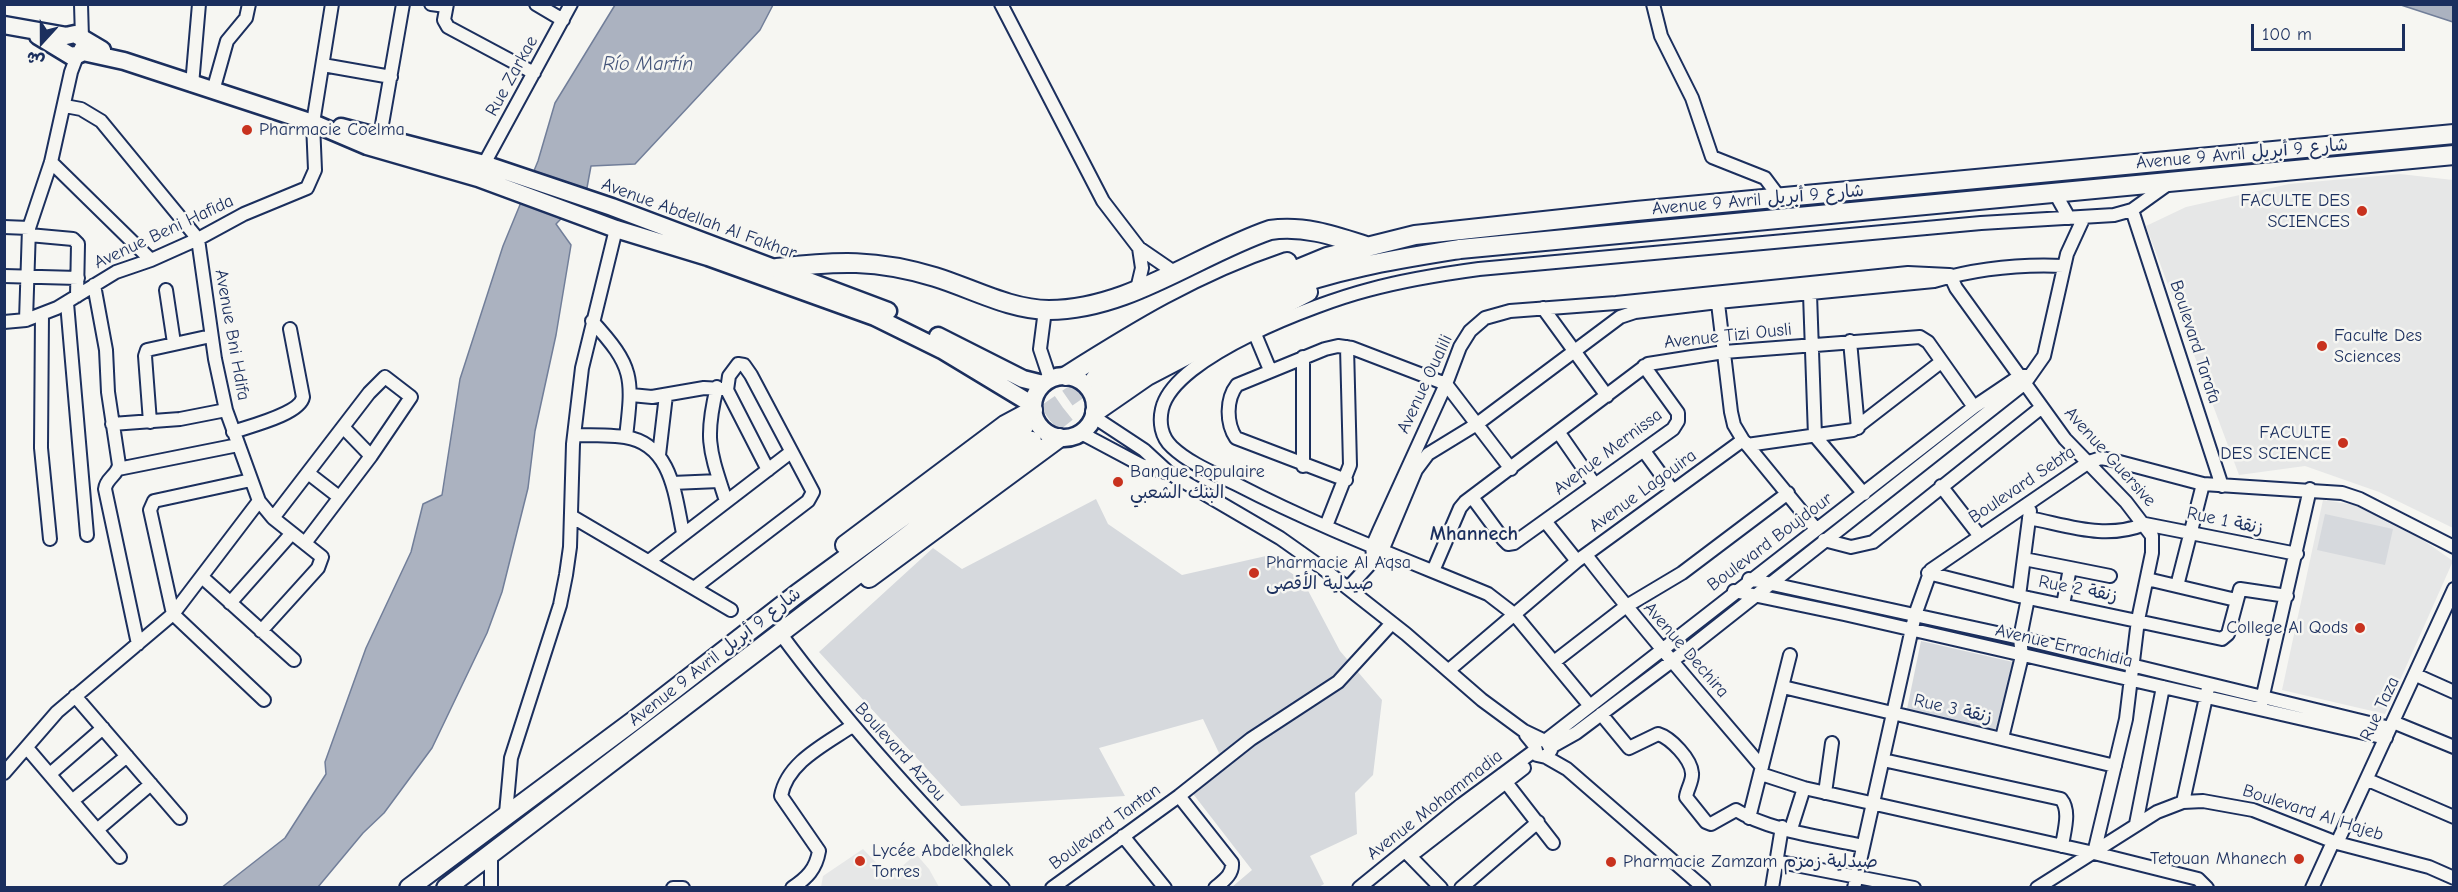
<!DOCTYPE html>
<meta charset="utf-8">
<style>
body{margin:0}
#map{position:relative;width:2458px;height:892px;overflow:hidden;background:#f6f6f2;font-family:"Comic Neue","Playpen Sans Arabic",sans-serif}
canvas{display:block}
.frame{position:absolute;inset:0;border:6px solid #1b2f5e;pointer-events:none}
.north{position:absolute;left:12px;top:12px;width:60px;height:60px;-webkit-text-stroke:4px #f6f6f2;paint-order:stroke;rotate:201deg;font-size:16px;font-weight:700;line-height:24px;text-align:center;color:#1b2f5e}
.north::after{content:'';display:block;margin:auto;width:21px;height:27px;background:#1b2f5e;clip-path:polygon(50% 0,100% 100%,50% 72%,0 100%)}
.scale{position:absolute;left:2251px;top:24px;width:154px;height:27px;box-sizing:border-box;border:3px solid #1b2f5e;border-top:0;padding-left:8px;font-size:18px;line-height:21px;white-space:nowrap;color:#1b2f5e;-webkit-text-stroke:4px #f6f6f2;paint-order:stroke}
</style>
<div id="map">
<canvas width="2458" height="892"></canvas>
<div class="frame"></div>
<div class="north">ش</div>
<div class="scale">100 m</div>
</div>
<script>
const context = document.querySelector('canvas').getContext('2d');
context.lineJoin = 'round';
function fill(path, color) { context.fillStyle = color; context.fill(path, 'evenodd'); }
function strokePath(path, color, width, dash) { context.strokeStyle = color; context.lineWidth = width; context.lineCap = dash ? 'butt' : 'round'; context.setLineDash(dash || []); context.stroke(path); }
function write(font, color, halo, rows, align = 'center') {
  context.font = font + ' "Comic Neue","Playpen Sans Arabic",sans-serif'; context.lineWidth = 5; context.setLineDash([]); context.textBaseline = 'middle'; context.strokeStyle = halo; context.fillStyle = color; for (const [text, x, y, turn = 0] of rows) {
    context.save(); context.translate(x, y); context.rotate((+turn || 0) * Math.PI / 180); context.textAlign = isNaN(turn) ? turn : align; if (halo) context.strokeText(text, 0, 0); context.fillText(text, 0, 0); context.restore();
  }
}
fill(new Path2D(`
 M 2400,174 L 2453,180 L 2453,528 L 2379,492 L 2305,466 L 2239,475 L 2146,226 L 2186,207 L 2289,184 Z
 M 2323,500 L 2368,507 L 2390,517 L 2453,561 L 2385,714 L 2282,690 Z
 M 863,849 L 890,877 L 916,854 L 929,869 L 939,887 L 821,887 L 823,876 Z`), '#e6e7e7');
fill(new Path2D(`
 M 1096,499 L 1108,524 L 1182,575 L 1266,556 L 1303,581 L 1340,651 L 1382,700 L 1373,775 L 1355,793 L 1357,834 L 1310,856 L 1324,884 L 1319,887 L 1232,887 L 1252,870 L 1187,786 L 1219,753 L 1203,719 L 1099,748 L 1125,796 L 961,806 L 819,652 L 933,548 L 962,569 Z
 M 2325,514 L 2393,529 L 2385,565 L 2317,550 Z
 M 1921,641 L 2013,662 L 1995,734 L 1906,714 Z`), '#d6d9dd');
const water = new Path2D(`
 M 615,5 L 773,5 L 760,30 L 635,164 L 591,166 L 586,193 L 556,224 L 571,245 L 556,335 L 535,431 L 528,488 L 502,592 L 487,633 L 432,748 L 384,813 L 363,833 L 318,887 L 221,888 L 285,838 L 326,774 L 325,762 L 366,648 L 411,552 L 423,504 L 442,495 L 460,379 L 503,246 L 538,161 L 555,103 Z
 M 2401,5 L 2453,5 L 2453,22 Z`);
fill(water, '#abb2c0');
strokePath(water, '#717e99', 1.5);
strokePath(new Path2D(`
 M 1023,429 L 1095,379
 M 1032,441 L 1068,412`), '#caced4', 18, [18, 9]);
const minor = new Path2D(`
 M 81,4 L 82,38
 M 431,4 L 446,6
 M 447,4 L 444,20 L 448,27 L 534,73
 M 536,4 L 563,20
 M 1001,4 L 1103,201 L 1139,248 L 1174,272
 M 1653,4 L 1661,36 L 1692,98 L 1712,157 L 1765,178 L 1780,198
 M 323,65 L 391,77
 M 192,85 L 199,4
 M 213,91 L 227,41 L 246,18 L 249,4
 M 380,136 L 403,4
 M 51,162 L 151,260
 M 484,164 L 571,4
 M 2055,193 L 2069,218
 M 2132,210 L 2222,486
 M 4,227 L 29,228
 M 29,235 L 73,239 L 78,244 L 77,296
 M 1950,275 L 1956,288 L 2065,439 L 2126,502 L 2152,536 L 2152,553 L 2138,620 L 2126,719 L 2094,853
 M 4,276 L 78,278
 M 94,285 L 106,350 L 108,392 L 119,465 C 117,476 106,478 105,489 L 138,644
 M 1137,289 L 1142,268 L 1139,248
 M 166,290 L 174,343
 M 1810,294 L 1815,436 L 1864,494
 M 67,303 L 87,535
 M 1543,308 L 1607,396
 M 1045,310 L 1040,349 L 1050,379
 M 42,314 L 41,448 L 50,539
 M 26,320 L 29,228 L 51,162 L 71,72 L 77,56
 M 592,321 C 634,367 633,377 626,437
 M 4,322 L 26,320 L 57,308 L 116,272 L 151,260 L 198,239 L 244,214 L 307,188 L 315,170 L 313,123 L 332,4
 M 1255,334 L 1270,370
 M 1850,341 L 1858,428
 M 1303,357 L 1303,466
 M 717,387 C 704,440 710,451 726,501
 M 631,395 L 652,397 L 704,388 L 723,389
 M 1094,417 L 1144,450 L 1169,473 L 1280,538 L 1321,567 L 1406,634 L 1482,700 L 1524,731 L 1547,742 L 1551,750 L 1546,757
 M 150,422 L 145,356 L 147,350 L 211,336
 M 112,424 L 180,419 L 226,410
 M 343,427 L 371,456
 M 233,432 C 250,426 300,414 303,397 L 290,329
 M 1081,433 L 1141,465 L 1169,473
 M 1559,433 L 1595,485
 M 574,435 C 591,435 609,435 625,437 C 672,444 675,496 683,533
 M 1744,441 L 1816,529
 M 1747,445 L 1853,430 L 1941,362
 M 1644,451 L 1673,491
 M 659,455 L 666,395
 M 118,469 L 238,445
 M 308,473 L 339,497
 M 251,480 L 154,501 L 150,510 L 173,614 L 264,700
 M 1346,480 L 1236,438 C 1226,423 1226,399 1237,385 L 1325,349 L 1338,346 L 1352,348 L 1446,384 L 1511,469
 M 672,483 L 719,481
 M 1941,486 L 1979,535
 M 1472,497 L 1503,539 L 1508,544 L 1514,543 L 1673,429 L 1678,421 L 1678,413 L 1644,366
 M 259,501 L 273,518 L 322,557 L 318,568 L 261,631
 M 571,516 L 731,610
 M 273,518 L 369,393 L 385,377 L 411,397 L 371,456 L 305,543
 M 2029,518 C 2070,526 2105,540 2145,524 L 2297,554
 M 1545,521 L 1577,561
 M 1326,526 L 1350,465 L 1347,347
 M 1824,540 L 1851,547 L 1873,542 L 2042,407
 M 1373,555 L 1372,547 L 1379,531 L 1446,384 L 1460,347 L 1470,331 L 1485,318 L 1510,311 L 1616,303 L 1908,273 L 1949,275
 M 1586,555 C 1642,628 1703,697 1762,767
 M 2024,559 L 2070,568 L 2063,605
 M 649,561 L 791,452
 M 2070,568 L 2110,576
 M 1433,571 L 1460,508 L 1465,502 L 1648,364 L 1724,352 L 1920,337 L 1928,342 L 1974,407
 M 1928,573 L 2019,596 L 2222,639 L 2228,634 L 2240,589 L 2287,596
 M 202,577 L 294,660
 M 1749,579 L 2020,638 L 2390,728
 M 2147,579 L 2236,600
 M 2177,586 L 2203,484
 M 1349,587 L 1382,551 L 1416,470 L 1428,454 L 1477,424 L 1620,317 L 1635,312 L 1718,302 L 1934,281 C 1975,269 2021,264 2064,266
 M 694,588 L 808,501 L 813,492 L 751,375 L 744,365 L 738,364 L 729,376 L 727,390 L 768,470
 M 1734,591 L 1844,614 L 2386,738
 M 2019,596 L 2030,511
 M 230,603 L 292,533
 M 780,633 C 847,724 923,807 1003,888
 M 1554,662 L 1625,607 L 1682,573 L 1788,493
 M 1449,670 L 1577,561 L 1743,440 L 1734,425 L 1731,412 L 1717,295
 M 2416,675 L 2454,692
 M 1783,687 L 2115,766
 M 75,696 L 180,818
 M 2261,704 L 2310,489
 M 1590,706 L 1514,614 L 1488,594 C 1404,559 1319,527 1238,485 C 1216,474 1190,464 1172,447 C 1161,437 1159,422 1162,409 C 1174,356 1318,303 1368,290 C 1404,280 1442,274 1479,269 L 1981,223 L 2114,215 L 2132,210 L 2171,182
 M 1601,714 L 1629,748 L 1658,734 C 1671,738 1691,759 1692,773 C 1693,781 1687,789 1686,797 L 1706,822 L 1711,824 L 1736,810 C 1769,831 1824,837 1863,846
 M 2393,722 L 2454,747
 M 1526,735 L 1535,746 L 1537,755 L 1546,757 L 1567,769 L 1704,888
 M 2002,738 L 2022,656 L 2020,638 L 2028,598
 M 1545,741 L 1974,407 L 2020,376 L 2027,376
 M 1551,747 L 1576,733 L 1688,649 L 2025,383 L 2044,356 L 2067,254 L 2084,217
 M 27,748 L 120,857
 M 1883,760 L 2061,799 C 2071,811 2064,831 2062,846
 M 4,773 L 57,712 L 173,614 L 259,501 L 226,410 L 215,359 L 198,239 L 101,121 L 81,109 L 65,106
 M 50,774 L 103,728
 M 1761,774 L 1804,788 L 2094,853 L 2198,879 L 2207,888
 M 1501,776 L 1553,843
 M 2368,780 L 2454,817
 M 1825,793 L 1832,743
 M 1179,796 L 1232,863 C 1233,875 1223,881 1215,888
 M 72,801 L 127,756
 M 2183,802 L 2208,688
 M 506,813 L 511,758 L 560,605 L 566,575 L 570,547 L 573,444 L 582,368 L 616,229
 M 1749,818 L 1790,655
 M 2136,824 L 2163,687
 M 1791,829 L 1804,788
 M 97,830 L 151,784
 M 1123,836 L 1165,888
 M 2337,843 L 2454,589
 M 1405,851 L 1441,888
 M 1417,851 L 1524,768
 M 1775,861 L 1914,888
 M 491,888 L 491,855
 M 673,888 L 683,888
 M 792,888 C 807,878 816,869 819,851 L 781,796 C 787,762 826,744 852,726
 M 1052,888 L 1179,796 L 1251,739 L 1338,682 L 1392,623
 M 1359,888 L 1461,805 L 1534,751
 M 1461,888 L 1538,822
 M 1772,888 L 1782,827
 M 1854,888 L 1915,615 L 1931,570 L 2089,462 L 2101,458 L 2112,460 L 2203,484 L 2342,493 L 2360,499 L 2454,547
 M 2037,888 L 2157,812 L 2183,802 L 2203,801 L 2253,810 L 2337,843 L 2429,867 L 2454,878
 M 2312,888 L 2333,842`);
const major = new Path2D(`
 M 4,25 L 66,36 L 75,34 L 102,50
 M 38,36 L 71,56 L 80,54 L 85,44
 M 83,52 L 124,61 L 313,123 L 367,146 L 478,178 L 616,229 L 708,257 L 875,317 L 942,350 L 1033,405
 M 341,127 L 484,164 L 612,207 L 888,311
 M 938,336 L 1023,379 L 1043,384
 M1033 407a31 31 0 1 1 62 0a31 31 0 1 1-62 0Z`);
const highway = new Path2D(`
 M 777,268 C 837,261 876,259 935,277 C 971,288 1010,310 1049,310 C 1128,310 1197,255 1270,230 C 1304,225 1335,236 1366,246
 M 1066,376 C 1139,330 1204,290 1287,262
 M 1095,379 L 1145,345 L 1242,292 L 1327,257 L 1415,235 L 1636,211 L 2454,134
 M 1103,390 C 1158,355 1213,318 1274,293 C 1333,269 1398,259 1460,249 L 2454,155
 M 1095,412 L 1147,376 L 1308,292
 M 845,545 L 1005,425 L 1033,410
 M 869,578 L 1059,438
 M 409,888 L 636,719 L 797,594 L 1023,429
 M 446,888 L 1032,441`);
strokePath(minor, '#1b2f5e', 16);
strokePath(major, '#1b2f5e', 21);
strokePath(highway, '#1b2f5e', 22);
strokePath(minor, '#f6f6f2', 12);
strokePath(major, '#f6f6f2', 16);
strokePath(highway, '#f6f6f2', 18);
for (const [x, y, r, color] of [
 [247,130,6,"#c8321e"],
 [2362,211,6,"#c8321e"],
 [2322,346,6,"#c8321e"],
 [2343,443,6,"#c8321e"],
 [1118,482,6,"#c8321e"],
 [1254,573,6,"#c8321e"],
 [2360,628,6,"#c8321e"],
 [2299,859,6,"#c8321e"],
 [860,861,6,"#c8321e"],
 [1611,862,6,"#c8321e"]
]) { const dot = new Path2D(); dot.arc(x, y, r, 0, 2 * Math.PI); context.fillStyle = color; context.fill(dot); strokePath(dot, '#f6f6f2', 2); }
write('18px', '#1b2f5e', '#f6f6f2', [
 ["Rue Zarkae",512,76,-61],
 ["Avenue 9 Avril شارع 9 أبريل",2242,154,-5],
 ["Avenue 9 Avril شارع 9 أبريل",1758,200,-5],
 ["Avenue Abdellah Al Fakhar",699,219,20],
 ["Avenue Beni Hafida",164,232,-25],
 ["Avenue Bni Hdifa",232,335,80],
 ["Avenue Tizi Ousli",1728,336,-6],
 ["Boulevard Tarafa",2195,342,72],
 ["Avenue Oualili",1425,384,-65],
 ["Avenue Mernissa",1608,452,-37],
 ["Avenue Guersive",2110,457,48],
 ["Boulevard Sebta",2022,485,-34],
 ["Avenue Lagouira",1643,491,-36],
 ["Rue 1 زنقة",2225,521,12],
 ["Boulevard Boujdour",1770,542,-37],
 ["Rue 2 زنقة",2078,589,11],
 ["Avenue Errachidia",2064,646,13],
 ["Avenue Dechira",1686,650,49],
 ["Avenue 9 Avril شارع 9 أبريل",715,657,-38],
 ["Rue 3 زنقة",1953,709,13],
 ["Rue Taza",2380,709,-65],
 ["Boulevard Azrou",900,752,48],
 ["Avenue Mohammadia",1435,805,-38],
 ["Boulevard Al Hajeb",2313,813,18],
 ["Boulevard Tantan",1105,827,-36]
]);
write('18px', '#1b2f5e', '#f6f6f2', [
 ["Pharmacie Coelma",259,130],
 ["FACULTE DES",2350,201,"right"],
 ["SCIENCES",2350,222,"right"],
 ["Faculte Des",2334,336],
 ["Sciences",2334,357],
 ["FACULTE",2331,433,"right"],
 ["DES SCIENCE",2331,454,"right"],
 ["Banque Populaire",1130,472],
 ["البنك الشعبي",1130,493],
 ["Pharmacie Al Aqsa",1266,563],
 ["صيدلية الأقصى",1266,584],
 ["College Al Qods",2348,628,"right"],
 ["Lycée Abdelkhalek",872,851],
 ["Torres",872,872],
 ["Tetouan Mhanech",2287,859,"right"],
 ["Pharmacie Zamzam صيدلية زمزم",1623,862]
], 'left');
write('italic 20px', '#46567b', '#f6f6f2', [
 ["Río Martín",648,64]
]);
write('bold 20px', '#1b2f5e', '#f6f6f2', [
 ["Mhannech",1474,534]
]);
</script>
